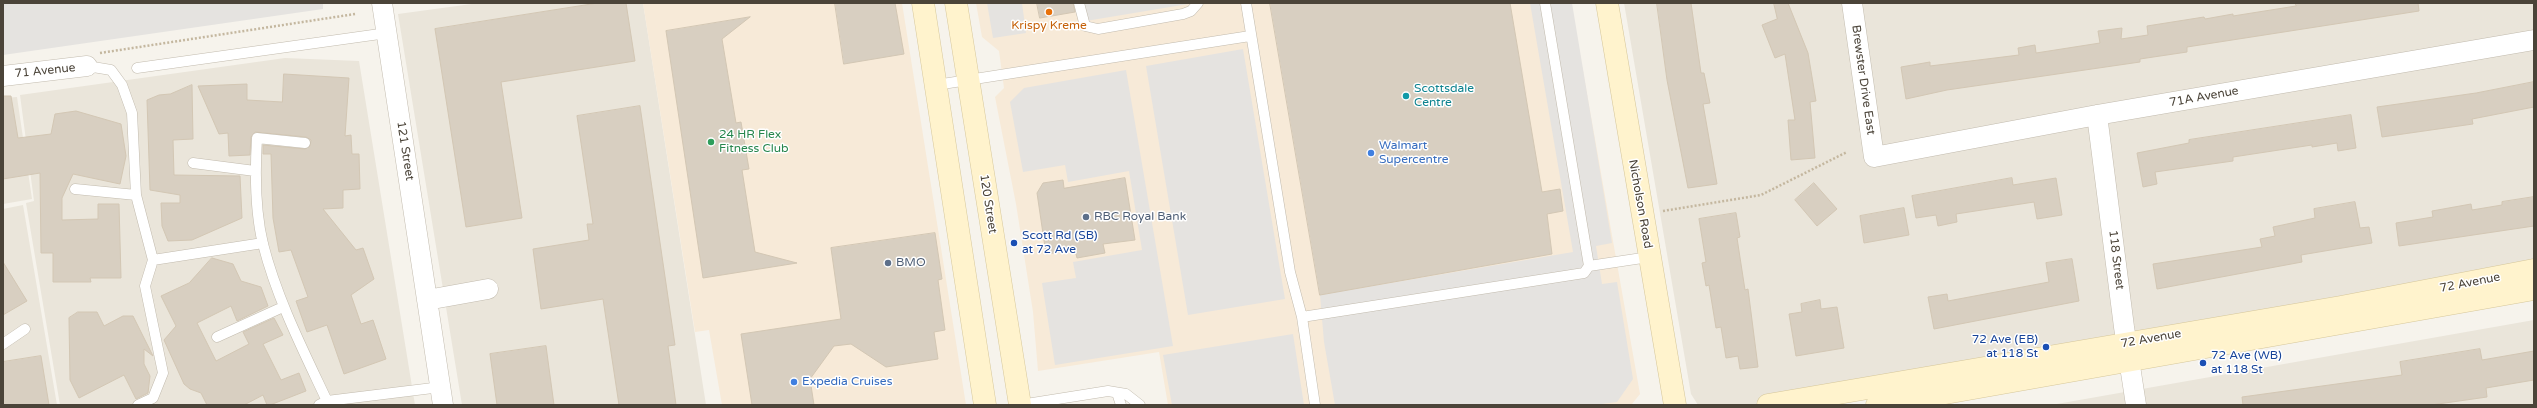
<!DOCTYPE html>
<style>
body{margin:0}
#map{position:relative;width:2537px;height:408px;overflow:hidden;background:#f6f3ec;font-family:"Varela Round",sans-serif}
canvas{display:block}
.frame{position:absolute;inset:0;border:4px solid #4b4439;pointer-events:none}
</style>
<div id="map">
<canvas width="2537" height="408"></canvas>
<div class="frame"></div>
</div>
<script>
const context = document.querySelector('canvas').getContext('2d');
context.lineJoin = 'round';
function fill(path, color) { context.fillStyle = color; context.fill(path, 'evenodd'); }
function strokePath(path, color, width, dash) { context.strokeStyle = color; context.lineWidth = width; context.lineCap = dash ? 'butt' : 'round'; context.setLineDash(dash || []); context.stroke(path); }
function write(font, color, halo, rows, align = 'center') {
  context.font = font + ' "Varela Round",sans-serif'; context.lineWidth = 3; context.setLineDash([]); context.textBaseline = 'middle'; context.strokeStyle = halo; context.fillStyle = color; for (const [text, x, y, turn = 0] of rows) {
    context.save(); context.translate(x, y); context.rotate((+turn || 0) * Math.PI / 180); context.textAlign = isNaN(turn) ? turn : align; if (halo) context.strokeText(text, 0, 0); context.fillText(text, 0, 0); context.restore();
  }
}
fill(new Path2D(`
 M 479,3 L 643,3 L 706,405 L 462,405 L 398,14 Z
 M 1624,3 L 2534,3 L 2534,284 L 2129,361 L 1749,405 L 1698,405 L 1691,394 Z
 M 285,58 L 359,61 L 415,405 L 60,405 L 26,203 L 34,201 L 20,95 Z
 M 17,97 L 32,199 L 3,204 L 3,98 Z
 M 23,205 L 57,405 L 3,405 L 3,209 Z
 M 2534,320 L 2534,405 L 2051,405 Z`), '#eae5da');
fill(new Path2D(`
 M 643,3 L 902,3 L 966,405 L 722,405 L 709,330 L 695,332 Z
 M 976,3 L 1571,3 L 1640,394 L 1632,404 L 1624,405 L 1168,405 L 1159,352 L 1038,371 L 1033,312 L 1016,204 L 995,97 L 1004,88 L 999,51 L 982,37 Z`), '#f7ead8');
fill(new Path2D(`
 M 3,3 L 323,3 L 323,9 L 3,55 Z
 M 987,3 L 1022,3 L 1026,33 L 993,38 Z
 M 1083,3 L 1194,3 L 1086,21 Z
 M 1530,3 L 1572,3 L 1612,243 L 1596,246 L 1602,284 L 1617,282 L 1633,379 L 1617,402 L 1594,405 L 1335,405 L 1324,342 L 1320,295 L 1573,252 Z
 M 1243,49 L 1285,299 L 1188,315 L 1146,66 Z
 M 1126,70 L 1173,346 L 1055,365 L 1042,283 L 1076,278 L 1073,262 L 1142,250 L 1129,171 L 1068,182 L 1065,165 L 1023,172 L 1010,102 L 1024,88 Z
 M 1293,334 L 1304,405 L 1172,405 L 1163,355 Z`), '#e5e3e0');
const building = new Path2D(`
 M 598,3 L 626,3 L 635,61 L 501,82 L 522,218 L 466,227 L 435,29 Z
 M 835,3 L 895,3 L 904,54 L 844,64 Z
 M 1037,3 L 1073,3 L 1075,12 L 1040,18 Z
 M 1270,3 L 1510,3 L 1542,192 L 1560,189 L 1563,211 L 1547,214 L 1552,254 L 1320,295 Z
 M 1657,3 L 1691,3 L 1701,73 L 1704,73 L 1710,103 L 1703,104 L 1717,184 L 1688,188 L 1667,80 Z
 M 1774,3 L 1788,3 L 1808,53 L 1816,101 L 1810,102 L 1815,158 L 1791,160 L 1788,120 L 1795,120 L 1785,54 L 1775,58 L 1762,25 L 1777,19 Z
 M 2295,3 L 2418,3 L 2419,11 L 2187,47 L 2187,52 L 2140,59 L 2140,62 L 1947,90 L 1906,99 L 1901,67 L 1930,62 L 1930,66 L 2019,55 L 2018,48 L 2035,45 L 2036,53 L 2100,43 L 2098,31 L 2122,28 L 2121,39 L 2148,35 L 2147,26 L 2204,17 L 2205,19 L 2233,14 L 2233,16 L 2296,6 Z
 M 750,17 L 722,39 L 736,123 L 741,122 L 749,169 L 742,170 L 755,252 L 797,263 L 703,278 L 666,31 Z
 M 284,74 L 349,78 L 345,136 L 351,135 L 352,154 L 359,154 L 360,189 L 343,190 L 343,208 L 323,209 L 356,250 L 363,248 L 374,279 L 351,295 L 361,324 L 373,320 L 386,359 L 344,374 L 327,325 L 307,332 L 296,301 L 308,297 L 291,250 L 279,252 L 273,218 L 271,154 L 263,154 L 263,145 L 305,149 L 310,146 L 311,140 L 306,137 L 255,132 L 251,137 L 250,155 L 229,156 L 228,133 L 219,134 L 198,86 L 247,84 L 247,100 L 282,102 Z
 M 2534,82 L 2534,107 L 2472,119 L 2473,124 L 2382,137 L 2377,107 L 2476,93 Z
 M 192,85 L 193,139 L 173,140 L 174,175 L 240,176 L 242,218 L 192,240 L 168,241 L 162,226 L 161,203 L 180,203 L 180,195 L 150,190 L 147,100 L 159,95 L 170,94 Z
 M 3,96 L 11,96 L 18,138 L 51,134 L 55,114 L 76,111 L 121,124 L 126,156 L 120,184 L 73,174 L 62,198 L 62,220 L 98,219 L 98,204 L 119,204 L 121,278 L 90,278 L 91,282 L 53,282 L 53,253 L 41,253 L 40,173 L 3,179 Z
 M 640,106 L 675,345 L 668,346 L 676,405 L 619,405 L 603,299 L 541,309 L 533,249 L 589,240 L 587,224 L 593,224 L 577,116 Z
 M 2351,115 L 2356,148 L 2338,151 L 2337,143 L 2312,147 L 2312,145 L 2233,157 L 2233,161 L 2155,172 L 2157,184 L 2143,187 L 2137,153 L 2189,143 L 2189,140 Z
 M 1125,178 L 1135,240 L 1103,244 L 1105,253 L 1077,258 L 1075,250 L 1046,254 L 1037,193 L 1043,183 L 1063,180 L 1064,188 Z
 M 2012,178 L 2013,185 L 2056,178 L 2062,215 L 2037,219 L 2034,202 L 1956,214 L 1957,222 L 1938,226 L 1936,215 L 1916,218 L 1912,196 Z
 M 1814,183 L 1837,209 L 1817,226 L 1795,200 Z
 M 2534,197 L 2534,226 L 2399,246 L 2396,223 L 2433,217 L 2432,211 L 2471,204 L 2472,210 L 2502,205 L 2502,202 Z
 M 2355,202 L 2360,228 L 2369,227 L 2372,243 L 2301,255 L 2302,262 L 2157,289 L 2153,264 L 2262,247 L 2260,239 L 2275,236 L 2273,227 L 2315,218 L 2314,209 Z
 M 1904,208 L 1909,235 L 1864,243 L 1860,216 Z
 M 1736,213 L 1740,237 L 1737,238 L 1745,290 L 1748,289 L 1758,367 L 1740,369 L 1738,356 L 1726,358 L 1721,327 L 1716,328 L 1709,285 L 1706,286 L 1702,263 L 1706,262 L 1699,219 Z
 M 935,233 L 942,279 L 938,280 L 945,330 L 934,332 L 938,359 L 886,367 L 851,344 L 834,346 L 810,379 L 814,405 L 752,405 L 741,334 L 841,319 L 831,248 Z
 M 212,258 L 233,264 L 241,281 L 261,287 L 268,306 L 237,321 L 231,306 L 197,323 L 216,361 L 249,344 L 243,332 L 274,318 L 283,335 L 263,344 L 281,380 L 299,373 L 306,391 L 270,405 L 267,405 L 263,395 L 244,405 L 207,405 L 201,393 L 190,389 L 184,384 L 164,340 L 176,326 L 161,296 L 189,283 Z
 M 2072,259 L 2079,301 L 1934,329 L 1928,297 L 1947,294 L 1948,301 L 2049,282 L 2046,263 Z
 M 3,262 L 27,301 L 3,315 Z
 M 1820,300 L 1821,309 L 1837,307 L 1844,348 L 1796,356 L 1789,314 L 1802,312 L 1801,304 Z
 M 78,312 L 97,312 L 104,326 L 123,316 L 133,316 L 153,356 L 144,349 L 144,364 L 150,376 L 148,393 L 136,399 L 124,375 L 79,398 L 70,380 L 69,318 Z
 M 546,346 L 554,405 L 497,405 L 490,354 Z
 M 2480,349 L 2482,360 L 2534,351 L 2534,380 L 2486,388 L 2487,397 L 2431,405 L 2243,405 L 2242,397 L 2402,375 L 2400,362 Z
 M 41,356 L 49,405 L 3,405 L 3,362 Z`);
fill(building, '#d8cfc1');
strokePath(building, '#d3c7b4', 1);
const lane = new Path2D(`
 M 1079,3 L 1085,26 L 1098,29 L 1183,14 L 1191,11 L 1198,3
 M 1246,3 L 1290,272 L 1302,317 L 1315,405
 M 1545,3 L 1589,266
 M 87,66 L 111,70 L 122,85 L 132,113 L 136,195 L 153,260 L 145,286 L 163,373 L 153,398 L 138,405
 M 137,68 L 387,33
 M 936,85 L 1250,36
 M 305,143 L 257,138 C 255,171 255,211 263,244 C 277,299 303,350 327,401
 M 193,163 L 255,171
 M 75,189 L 136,195
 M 153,260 L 263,243
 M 1302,317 L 1584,273 L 1589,266 L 1649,257
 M 217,337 L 283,307
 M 3,344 L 25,329
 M 1117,393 L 1121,405
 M 319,405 L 327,401 L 441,387
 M 1020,405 L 1108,391 L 1126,394 L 1140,405`);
const street = new Path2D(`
 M 382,3 L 443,405
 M 1852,3 L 1874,157 L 2097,115 L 2534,40
 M 3,76 L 87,66
 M 2097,115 L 2124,327 L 2136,405
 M 427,300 L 488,289`);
const secondary = new Path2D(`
 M 923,3 L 985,405
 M 956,3 L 1020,405
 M 1607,3 L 1675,405
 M 1768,405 L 2341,307 L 2534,270
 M 1877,405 L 2534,289`);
strokePath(lane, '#c2bbae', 11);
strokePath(street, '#c2bbae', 21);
strokePath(secondary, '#d6c79b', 23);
strokePath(new Path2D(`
 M 100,53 L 355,14
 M 1663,211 L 1761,195 L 1847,152`), '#c4b79f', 2.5, [2, 2]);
strokePath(lane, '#fff', 10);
strokePath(street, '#fff', 20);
strokePath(secondary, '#fff3cd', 22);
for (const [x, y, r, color] of [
 [1049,12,4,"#e8710a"],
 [1406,96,4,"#0f9aa8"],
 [711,142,4,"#2e9e5b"],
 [1371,153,4,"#3f7fe0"],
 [1086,217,4,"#5c6f8a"],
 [1014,243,4,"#1a4fb4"],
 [888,263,4,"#5c6f8a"],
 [2046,347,4,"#1a4fb4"],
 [2203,363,4,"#1a4fb4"],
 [794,382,4,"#3f7fe0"]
]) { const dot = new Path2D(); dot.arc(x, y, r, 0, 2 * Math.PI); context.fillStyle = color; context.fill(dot); strokePath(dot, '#fff', 1.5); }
write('12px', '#c56008', '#fff', [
 ["Krispy Kreme",1049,26]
]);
write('12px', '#4b4439', '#fff', [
 ["71 Avenue",45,71,-6],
 ["Brewster Drive East",1863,80,82],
 ["71A Avenue",2204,97,-10],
 ["121 Street",405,151,81],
 ["120 Street",988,204,81],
 ["Nicholson Road",1640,204,80],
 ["118 Street",2116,260,83],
 ["72 Avenue",2470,283,-11],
 ["72 Avenue",2151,339,-10]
]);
write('12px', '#0d838f', '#fff', [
 ["Scottsdale",1414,89],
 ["Centre",1414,103]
], 'left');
write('12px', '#27864d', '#fff', [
 ["24 HR Flex",719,135],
 ["Fitness Club",719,149]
], 'left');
write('12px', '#366cbe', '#fff', [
 ["Walmart",1379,146],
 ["Supercentre",1379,160],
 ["Expedia Cruises",802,382]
], 'left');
write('12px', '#4e5e75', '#fff', [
 ["RBC Royal Bank",1094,217],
 ["BMO",896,263]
], 'left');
write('12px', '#164399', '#fff', [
 ["Scott Rd (SB)",1022,236],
 ["at 72 Ave",1022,250],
 ["72 Ave (EB)",2038,340,"right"],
 ["at 118 St",2038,354,"right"],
 ["72 Ave (WB)",2211,356],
 ["at 118 St",2211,370]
], 'left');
</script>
